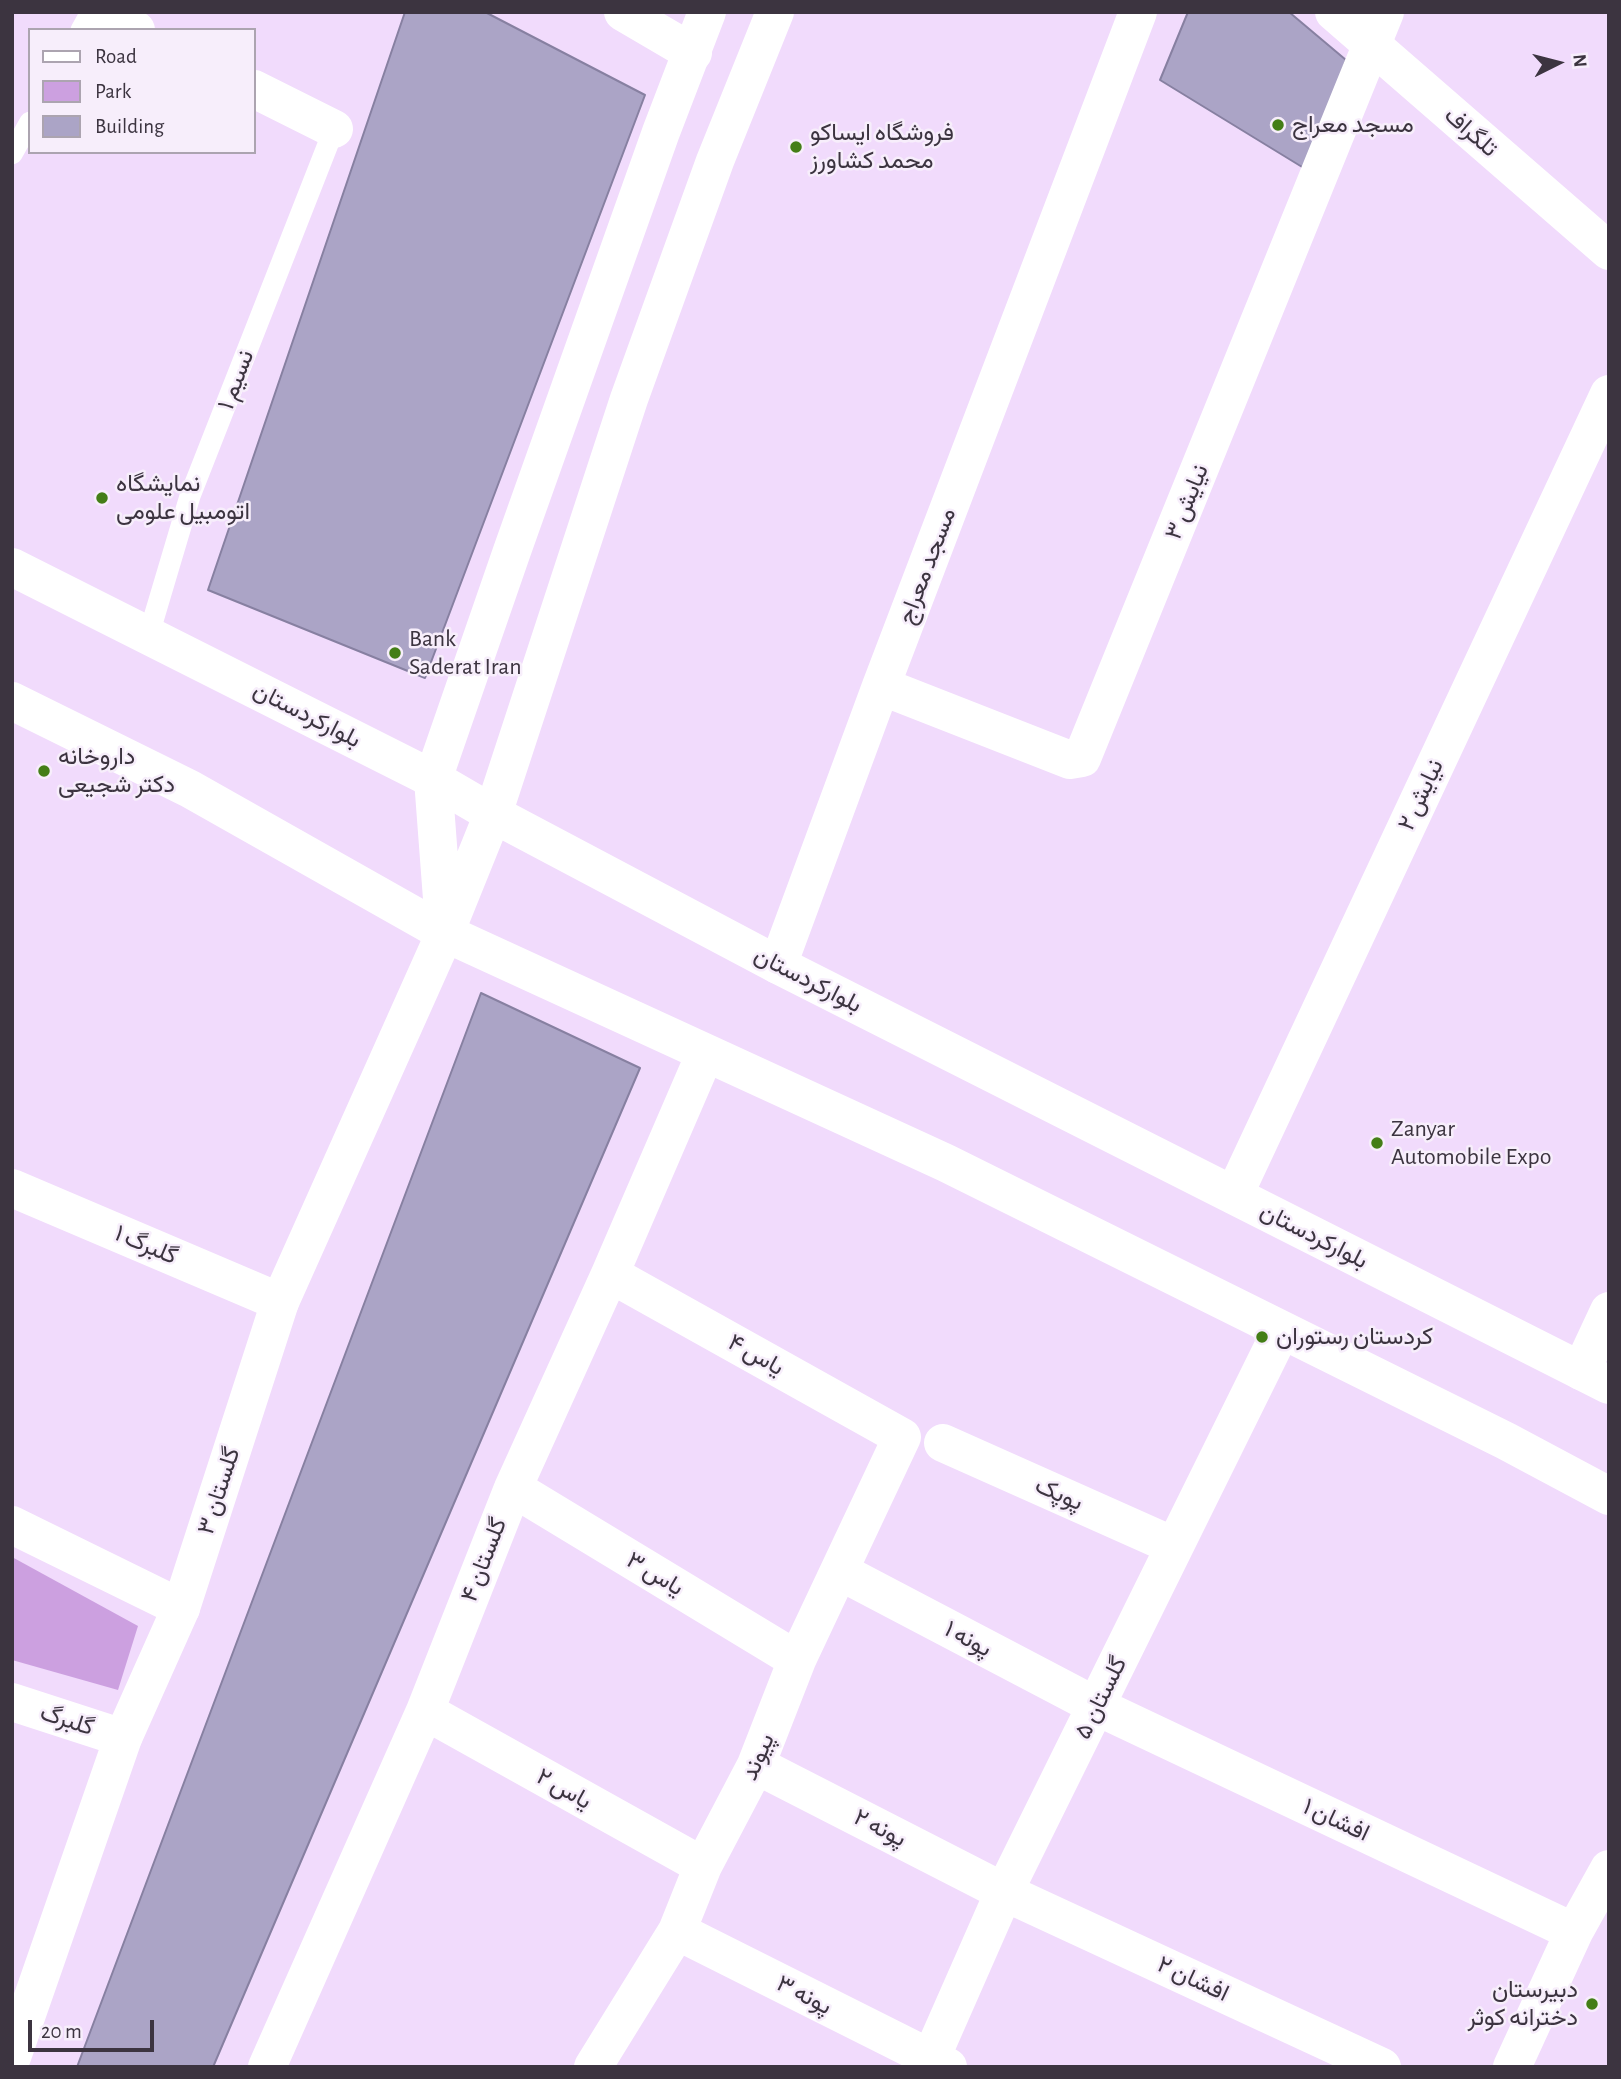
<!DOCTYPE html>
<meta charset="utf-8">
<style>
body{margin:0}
#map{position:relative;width:1621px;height:2079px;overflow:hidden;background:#f1dbfc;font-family:"Alegreya Sans",sans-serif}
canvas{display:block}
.frame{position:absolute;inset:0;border:14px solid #3c3440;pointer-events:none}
.legend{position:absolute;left:28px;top:28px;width:228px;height:126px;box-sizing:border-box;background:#f7eefb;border:2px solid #aca4b0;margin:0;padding:9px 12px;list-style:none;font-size:21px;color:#3c3440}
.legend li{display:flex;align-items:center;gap:14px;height:35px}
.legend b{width:35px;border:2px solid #aca4b0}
.north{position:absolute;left:1523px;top:28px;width:70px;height:70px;-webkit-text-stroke:5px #f7eefb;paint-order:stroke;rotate:84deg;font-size:19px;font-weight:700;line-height:28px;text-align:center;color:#3c3440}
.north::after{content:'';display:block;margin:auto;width:24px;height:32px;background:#3c3440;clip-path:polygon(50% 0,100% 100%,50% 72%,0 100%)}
.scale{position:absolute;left:28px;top:2020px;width:126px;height:32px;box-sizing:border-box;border:4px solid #3c3440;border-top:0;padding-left:9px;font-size:21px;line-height:24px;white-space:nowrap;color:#3c3440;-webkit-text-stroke:5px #f7eefb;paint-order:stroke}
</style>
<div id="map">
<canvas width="1621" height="2079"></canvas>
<div class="frame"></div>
<ul class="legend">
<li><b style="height:9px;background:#fff"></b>Road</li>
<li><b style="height:19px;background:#cca0e0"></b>Park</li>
<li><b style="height:19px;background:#aba4c6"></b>Building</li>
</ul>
<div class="north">N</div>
<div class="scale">20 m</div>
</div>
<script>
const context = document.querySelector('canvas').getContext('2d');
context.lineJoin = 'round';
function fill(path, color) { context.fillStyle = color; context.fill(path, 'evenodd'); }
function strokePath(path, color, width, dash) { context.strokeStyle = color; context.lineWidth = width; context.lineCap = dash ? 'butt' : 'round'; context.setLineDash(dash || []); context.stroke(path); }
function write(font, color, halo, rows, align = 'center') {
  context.font = font + ' "Alegreya Sans",Vazirmatn,sans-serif'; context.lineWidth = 5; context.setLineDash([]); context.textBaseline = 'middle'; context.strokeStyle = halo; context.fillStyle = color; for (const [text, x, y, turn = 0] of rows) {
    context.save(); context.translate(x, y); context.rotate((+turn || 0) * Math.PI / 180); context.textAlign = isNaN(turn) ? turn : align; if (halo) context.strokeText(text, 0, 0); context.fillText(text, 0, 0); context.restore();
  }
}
fill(new Path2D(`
 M 12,1557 L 138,1626 L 118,1690 L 12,1660 Z`), '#cca0e0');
const building = new Path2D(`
 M 405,12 L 485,12 L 645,95 L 425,678 L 208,590 Z
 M 1188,12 L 1289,12 L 1346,60 L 1307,170 L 1160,80 Z
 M 481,993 L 640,1068 L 213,2067 L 77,2067 Z`);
fill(building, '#aba4c6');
strokePath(building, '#8780a1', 2);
strokePath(new Path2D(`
 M 81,30 L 91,12
 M 12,154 L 30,122
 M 149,634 L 190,496 L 334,129`), '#fff', 21);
strokePath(new Path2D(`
 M 102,12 L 136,30
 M 623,12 L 693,53
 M 254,89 L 334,129
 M 881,686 L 1070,760 L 1082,758 L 1385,12
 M 778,965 L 881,686 L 1138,12
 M 12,1188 L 280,1302
 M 1234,1195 L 1609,394
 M 1581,1371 L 1609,1311
 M 943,1443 L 1174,1546
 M 513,1488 L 797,1660
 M 12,1525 L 181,1608
 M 839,1571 L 1098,1707 L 1574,1932
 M 12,1702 L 123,1738
 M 425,1711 L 703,1866
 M 756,1765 L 1004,1892 L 1382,2067
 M 677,1931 L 948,2067
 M 267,2067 L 425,1711 L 513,1488 L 610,1274 L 705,1054
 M 593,2067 L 677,1931 L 703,1866 L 756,1765 L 797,1660 L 902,1437 L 610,1274
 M 927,2067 L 1004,1892 L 1281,1331
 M 1512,2067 L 1574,1932 L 1609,1869`), '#fff', 38);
strokePath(new Path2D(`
 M 1334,12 L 1609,251
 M 444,925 L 433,779 L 512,551 L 661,132 L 707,12
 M 12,2057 L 123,1738 L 181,1608 L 280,1302 L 445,933 L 493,814 L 629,399 L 715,161 L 775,12`), '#fff', 38);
strokePath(new Path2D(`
 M 12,567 L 433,779 L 493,814 L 778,965 L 1609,1385
 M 12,701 L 190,789 L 445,933 L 946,1163 L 1506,1441 L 1609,1496`), '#fff', 38);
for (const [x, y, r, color] of [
 [1278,125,7,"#447e17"],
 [796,147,7,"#447e17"],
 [102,498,7,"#447e17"],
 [395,653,7,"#447e17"],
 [44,771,7,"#447e17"],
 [1377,1143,7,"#447e17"],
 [1262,1337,7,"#447e17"],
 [1592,2004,7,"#447e17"]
]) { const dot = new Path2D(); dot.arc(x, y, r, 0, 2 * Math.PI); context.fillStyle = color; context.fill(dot); strokePath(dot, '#f7eefb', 2.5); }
write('24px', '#3c3440', '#f7eefb', [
 ["مسجد معراج",1292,125],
 ["فروشگاه ایساکو",810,133],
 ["محمد کشاورز",810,161],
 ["نمایشگاه",116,484],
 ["اتومبیل علومی",116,512],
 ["Bank",409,639],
 ["Saderat Iran",409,667],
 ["داروخانه",58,757],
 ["دکتر شجیعی",58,785],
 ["Zanyar",1391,1129],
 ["Automobile Expo",1391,1157],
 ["کردستان رستوران",1276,1337],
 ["دبیرستان",1578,1990,"right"],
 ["دخترانه کوثر",1578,2018,"right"]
], 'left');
write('24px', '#3c3440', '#f7eefb', [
 ["تلگراف",1471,132,41],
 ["نسیم ۱",236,380,-69],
 ["نیایش ۳",1187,502,-68],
 ["مسجد معراج",927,566,-69],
 ["بلوارکردستان",307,715,27],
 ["نیایش ۲",1421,795,-65],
 ["بلوارکردستان",808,980,27],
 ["بلوارکردستان",1314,1236,27],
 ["گلبرگ ۱",146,1245,23],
 ["یاس ۴",756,1355,29],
 ["گلستان ۳",219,1491,-72],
 ["پوپک",1059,1494,24],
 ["گلستان ۴",484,1560,-69],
 ["یاس ۳",655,1574,31],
 ["پونه ۱",968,1639,28],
 ["گلستان ۵",1101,1698,-64],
 ["گلبرگ",67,1720,18],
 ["پیوند",758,1757,-66],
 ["یاس ۲",564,1789,29],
 ["افشان ۱",1336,1820,25],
 ["پونه ۲",880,1828,27],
 ["افشان ۲",1193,1979,25],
 ["پونه ۳",804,1995,27]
]);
</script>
